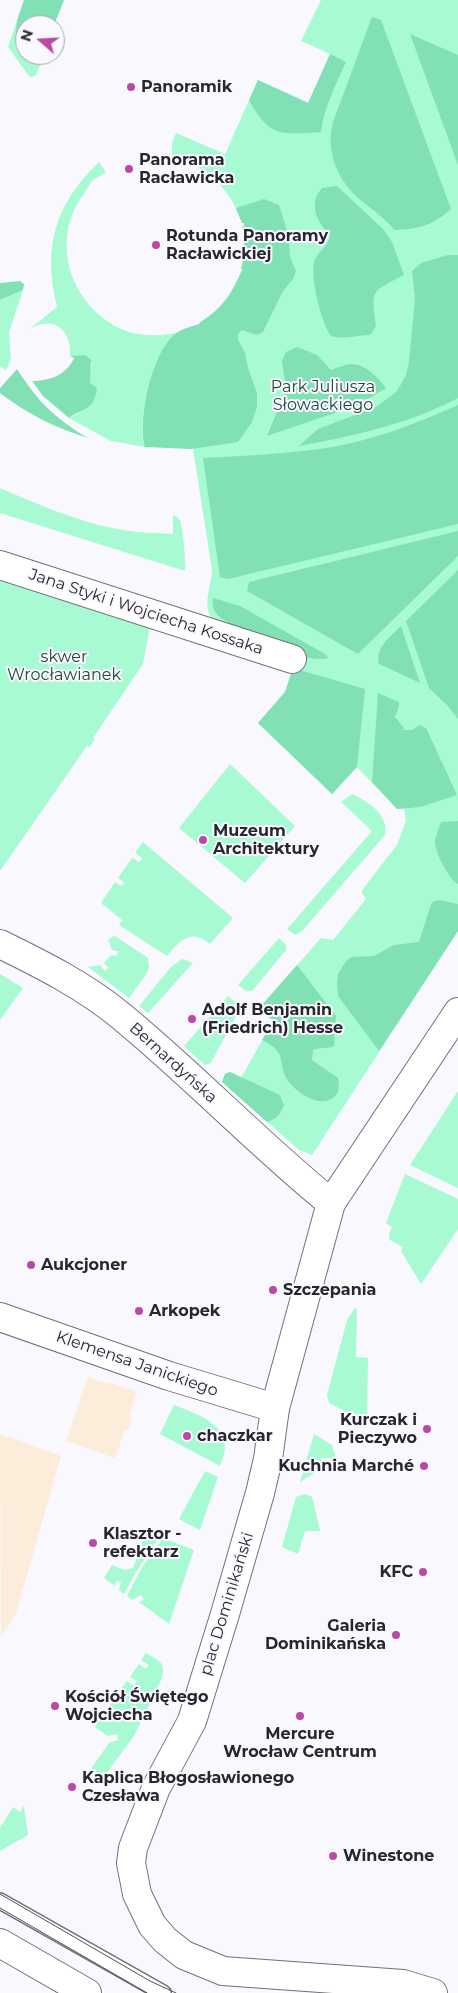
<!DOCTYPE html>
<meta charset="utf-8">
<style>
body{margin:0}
#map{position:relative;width:458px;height:1993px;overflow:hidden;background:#f9f8ff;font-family:Montserrat,sans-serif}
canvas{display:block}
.north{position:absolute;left:15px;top:15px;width:50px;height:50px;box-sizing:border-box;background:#f9f8ff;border:1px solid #a5a4ab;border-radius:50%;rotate:289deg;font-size:14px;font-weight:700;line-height:20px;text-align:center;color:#28272d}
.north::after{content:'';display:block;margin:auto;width:18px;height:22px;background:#ba49a5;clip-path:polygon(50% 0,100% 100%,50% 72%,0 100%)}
</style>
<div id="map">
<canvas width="458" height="1993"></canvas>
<div class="north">N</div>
</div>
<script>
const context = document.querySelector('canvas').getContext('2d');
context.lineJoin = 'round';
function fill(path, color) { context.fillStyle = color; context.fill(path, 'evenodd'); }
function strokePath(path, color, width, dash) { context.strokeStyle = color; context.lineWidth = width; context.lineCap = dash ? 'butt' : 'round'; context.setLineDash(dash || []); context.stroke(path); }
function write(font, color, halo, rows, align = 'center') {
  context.font = font + ' Montserrat,sans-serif'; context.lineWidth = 4; context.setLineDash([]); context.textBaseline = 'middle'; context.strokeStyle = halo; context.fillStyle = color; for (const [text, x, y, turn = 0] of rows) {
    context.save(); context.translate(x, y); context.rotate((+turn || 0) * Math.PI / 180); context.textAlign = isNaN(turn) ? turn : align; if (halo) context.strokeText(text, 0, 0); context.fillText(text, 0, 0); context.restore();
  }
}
fill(new Path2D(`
 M 88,1377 L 108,1384 L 109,1382 L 137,1392 L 129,1417 L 132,1418 L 128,1430 L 125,1430 L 115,1458 L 66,1441 Z
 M 0,1434 L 61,1456 L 16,1613 L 1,1637 Z`), '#fbedda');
fill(new Path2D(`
 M 24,0 L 64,0 L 54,25 L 25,25 L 25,55 L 44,55 L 36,75 L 32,77 L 29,76 L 8,47 Z
 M 321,0 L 458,0 L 458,931 L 312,1155 L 299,1150 L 222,1082 L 225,1074 L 230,1072 L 241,1078 L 273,1021 L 263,1013 L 262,1005 L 321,938 L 333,940 L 366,899 L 362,893 L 362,890 L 397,845 L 406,821 L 404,809 L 397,809 L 357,767 L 332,794 L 258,723 L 285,692 L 297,655 L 216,624 C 200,607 211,590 212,570 L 175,334 C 153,357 136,416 145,447 L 111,441 L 69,418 L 79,413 L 93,387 L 90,383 L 89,375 L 92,364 L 85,355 L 70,356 C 72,328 51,314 27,331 L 57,307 C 42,248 55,204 99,162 L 106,172 C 102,175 96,178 93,180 C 91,182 86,191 83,195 C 48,243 72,312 129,332 C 142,336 162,336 176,333 C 183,332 192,325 200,325 L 199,323 C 220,310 231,295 241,272 L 243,270 L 241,269 L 246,249 L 246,246 L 244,246 L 242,227 L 244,226 L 244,223 L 242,223 C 231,191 207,163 172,159 L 172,143 L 176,133 L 225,154 L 258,80 L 309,103 L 330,54 L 301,41 Z
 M 23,290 L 9,332 L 11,359 L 6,370 L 0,366 L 0,300 Z
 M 0,488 C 40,505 80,523 123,530 C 139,533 157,533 173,534 L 173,515 C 176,516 177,517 179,519 C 183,524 186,563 185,571 L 0,513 Z
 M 0,578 L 150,626 L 143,664 L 93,738 L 95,739 L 90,747 L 87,746 L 0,871 Z
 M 230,764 L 295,826 L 245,883 L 179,828 Z
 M 352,794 C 369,802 389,815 385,835 L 302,931 L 295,935 L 287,929 L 372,831 L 341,802 Z
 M 143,842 L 233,918 L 210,944 C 191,928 180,940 167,956 L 119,925 L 122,920 L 101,903 L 115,882 L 121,886 L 124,883 L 118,878 L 132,858 L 139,862 L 142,858 L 135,853 Z
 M 112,934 L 148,958 L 149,968 L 147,973 L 129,998 L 88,967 L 100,965 L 105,971 L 108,968 L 104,963 L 111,955 L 117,956 L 118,951 L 112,950 L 108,940 L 114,936 Z
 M 279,938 L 286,945 L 286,950 L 252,991 L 246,991 L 238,985 Z
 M 182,959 L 193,963 L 148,1013 L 139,1006 L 171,967 Z
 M 0,974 L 23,988 L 0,1020 Z
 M 228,996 L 235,1002 L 238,1012 L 211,1063 L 205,1065 L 184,1046 Z
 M 458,1091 L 458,1188 L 410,1165 Z
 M 405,1174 L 458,1199 L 458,1229 L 421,1284 L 401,1251 L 403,1247 L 390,1240 L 389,1234 L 392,1227 L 386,1223 Z
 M 355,1308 L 357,1309 L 356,1357 L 368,1358 L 367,1425 L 359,1425 L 352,1415 L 329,1403 L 327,1395 L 347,1320 Z
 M 174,1405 C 193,1413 224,1421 225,1447 C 225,1453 222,1460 220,1466 L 160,1434 Z
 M 314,1434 L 332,1445 L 336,1458 L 322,1458 L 313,1474 L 300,1482 Z
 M 205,1471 L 218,1477 L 200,1530 L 179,1519 Z
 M 305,1494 L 311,1496 L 313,1500 L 320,1531 L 305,1531 L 298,1554 L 282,1547 L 296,1497 Z
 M 148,1528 L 160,1536 L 138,1569 L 124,1594 L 119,1590 L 121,1582 L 116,1581 L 115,1586 L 104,1578 L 112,1565 L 124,1570 L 133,1568 Z
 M 163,1538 L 194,1550 L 169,1624 L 139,1602 L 144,1599 L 141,1595 L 132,1600 L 127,1596 L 141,1569 Z
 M 146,1653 C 159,1661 166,1662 162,1678 L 134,1736 L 100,1782 L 88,1773 L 109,1743 L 118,1740 L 117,1734 L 108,1736 L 95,1727 L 103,1715 L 111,1720 L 114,1715 L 107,1710 L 115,1697 L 123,1702 L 126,1698 L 118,1693 L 127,1681 L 134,1686 L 137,1681 L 130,1677 L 139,1664 L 146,1669 L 149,1665 L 141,1660 Z
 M 22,1806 L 24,1807 L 28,1835 L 0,1851 L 0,1828 L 13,1807 L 20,1812 L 23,1808 Z`), '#a7fad1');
fill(new Path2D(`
 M 24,0 L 64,0 L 54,25 L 25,25 L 25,47 C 9,34 19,16 24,0 Z
 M 372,17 L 381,20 L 451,209 C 432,226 419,229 394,230 C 383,215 367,207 354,194 C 335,175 326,147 333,122 Z
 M 410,34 L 458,55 L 458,165 Z
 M 330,54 L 346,62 C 336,84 324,107 321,132 C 282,134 270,139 249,100 L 258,80 L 308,103 Z
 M 337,186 L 384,230 L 392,242 L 404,275 C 371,292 371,289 376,326 L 370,335 C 357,335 343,340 331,336 C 321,322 309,275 315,259 C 320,249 327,248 330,236 C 318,222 307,205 322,188 Z
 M 264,199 L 279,205 L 280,208 L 289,237 L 290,257 L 296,271 L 293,279 L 283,291 L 263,332 L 257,335 L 242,330 L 238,334 L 238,340 L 245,353 L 248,368 L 257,393 L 257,407 L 252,422 L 238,442 L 191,449 L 145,447 C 137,419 152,353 175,334 C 179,330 194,325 200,324 L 199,323 C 221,310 231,296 241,272 L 243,270 L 241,269 L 246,249 L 246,246 L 244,246 L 242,227 L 244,226 L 244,223 L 242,223 L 236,208 Z
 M 448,255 L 458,255 L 458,398 C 409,424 353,436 299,446 L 318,429 L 376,407 L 396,392 L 400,386 L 406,375 L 409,362 L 415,299 L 412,271 L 421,263 Z
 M 20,281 L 24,284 L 23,290 L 0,300 L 0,283 Z
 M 297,347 L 317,355 L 331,370 C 337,368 344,365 350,364 C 364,363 378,377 386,388 L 358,405 L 267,436 L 286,390 L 282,361 L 286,352 Z
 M 85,355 L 91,360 L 90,383 L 97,388 C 94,411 84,407 69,418 L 43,396 L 32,381 C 49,381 67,375 74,358 L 70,356 Z
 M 17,369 C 37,401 56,419 88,438 C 56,428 27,414 0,393 L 0,388 Z
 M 458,405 L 458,524 L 228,579 L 220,577 L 203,458 C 242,456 281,454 320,449 C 368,442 414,425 458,405 Z
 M 458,531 L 458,556 L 358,654 L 247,591 L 249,582 Z
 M 458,570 L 458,719 L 447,705 L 429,688 L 406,621 Z
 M 213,598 L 240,606 L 325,654 L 328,658 C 307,665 248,637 226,628 L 228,622 C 218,618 211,610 213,598 Z
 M 401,626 L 420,683 L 379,664 C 375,647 390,637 401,626 Z
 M 293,668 L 365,689 L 357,767 L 332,794 L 258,723 L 285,692 Z
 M 378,693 L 399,702 C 400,707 396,715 394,718 L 396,718 L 404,728 L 403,730 L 412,730 L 419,725 L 426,728 L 457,795 L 420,807 L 397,809 L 372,782 Z
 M 458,821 L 458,884 C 449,880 435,852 435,842 C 436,835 439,828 441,822 Z
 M 440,900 L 458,904 L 458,931 L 379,1051 L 338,996 L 337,984 L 338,974 L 346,961 L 352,957 L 374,956 L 394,945 L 419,942 L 431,904 L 434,901 Z
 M 297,965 L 336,1016 L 334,1046 C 327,1049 320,1047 313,1050 L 312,1060 L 338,1078 C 339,1084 340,1091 335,1096 C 321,1111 294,1091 286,1078 C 281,1070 283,1059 278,1052 C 274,1046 268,1043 262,1040 L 273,1020 L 263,1013 L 262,1005 Z
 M 230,1072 L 280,1095 L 284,1105 C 280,1114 277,1119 267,1122 L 222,1082 L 225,1074 Z`), '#82e1b4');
const lane = new Path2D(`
 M 0,1901 L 163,1993`);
const street = new Path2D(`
 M 0,565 L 292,659
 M 0,944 C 41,964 85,986 121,1016 C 193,1075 258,1144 331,1203
 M 275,1408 L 331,1203 L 458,1012`);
const secondary = new Path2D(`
 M 0,1317 L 169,1376 L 275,1408 L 268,1459 L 260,1493 L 225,1614 L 192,1721 L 156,1788 L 133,1848 L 131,1863 L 137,1894 L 152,1925 L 165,1940 L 184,1955 L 223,1971 L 403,1984 L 433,1993
 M 0,1943 L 87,1993`);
strokePath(lane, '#726f7d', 18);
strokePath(street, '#726f7d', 30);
strokePath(secondary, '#726f7d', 30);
strokePath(lane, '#fff', 15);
strokePath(street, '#fff', 28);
strokePath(secondary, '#fff', 28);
strokePath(new Path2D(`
 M 0,1894 L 150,1981 L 176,1993
 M 0,1908 L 147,1993`), '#515056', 1);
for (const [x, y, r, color] of [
 [131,87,5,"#ba49a5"],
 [129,169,5,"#ba49a5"],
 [156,245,5,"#ba49a5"],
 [203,840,5,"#ba49a5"],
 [192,1019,5,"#ba49a5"],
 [31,1265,5,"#ba49a5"],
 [273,1290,5,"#ba49a5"],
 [139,1311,5,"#ba49a5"],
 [427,1429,5,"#ba49a5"],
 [187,1436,5,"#ba49a5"],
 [424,1466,5,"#ba49a5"],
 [93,1543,5,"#ba49a5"],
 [423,1572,5,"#ba49a5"],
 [396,1635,5,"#ba49a5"],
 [55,1706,5,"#ba49a5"],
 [300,1716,5,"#ba49a5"],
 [72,1787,5,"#ba49a5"],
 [333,1856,5,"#ba49a5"]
]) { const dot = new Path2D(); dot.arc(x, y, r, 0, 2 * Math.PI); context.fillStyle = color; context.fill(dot); strokePath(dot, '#f9f8ff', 2); }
write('bold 16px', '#28272d', '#f9f8ff', [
 ["Panoramik",141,87],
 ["Panorama",139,160],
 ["Racławicka",139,178],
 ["Rotunda Panoramy",166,236],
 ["Racławickiej",166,254],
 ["Muzeum",213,831],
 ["Architektury",213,849],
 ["Adolf Benjamin",202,1010],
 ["(Friedrich) Hesse",202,1028],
 ["Aukcjoner",41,1265],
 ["Szczepania",283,1290],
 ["Arkopek",149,1311],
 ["Kurczak i",417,1420,"right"],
 ["Pieczywo",417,1438,"right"],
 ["chaczkar",197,1436],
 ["Kuchnia Marché",414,1466,"right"],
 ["Klasztor -",103,1534],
 ["refektarz",103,1552],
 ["KFC",413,1572,"right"],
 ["Galeria",386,1626,"right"],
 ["Dominikańska",386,1644,"right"],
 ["Kościół Świętego",65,1697],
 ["Wojciecha",65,1715],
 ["Mercure",300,1734,"center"],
 ["Wrocław Centrum",300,1752,"center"],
 ["Kaplica Błogosławionego",82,1778],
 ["Czesława",82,1796],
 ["Winestone",343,1856]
], 'left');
write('16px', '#1f4835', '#f9f8ff', [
 ["Park Juliusza",323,387],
 ["Słowackiego",323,405],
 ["skwer",64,657],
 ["Wrocławianek",64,675]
]);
write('16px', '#28272d', '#f9f8ff', [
 ["Jana Styki i Wojciecha Kossaka",146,612,18],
 ["Bernardyńska",173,1063,42],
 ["Klemensa Janickiego",137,1364,19],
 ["plac Dominikański",227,1604,-73]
]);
</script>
